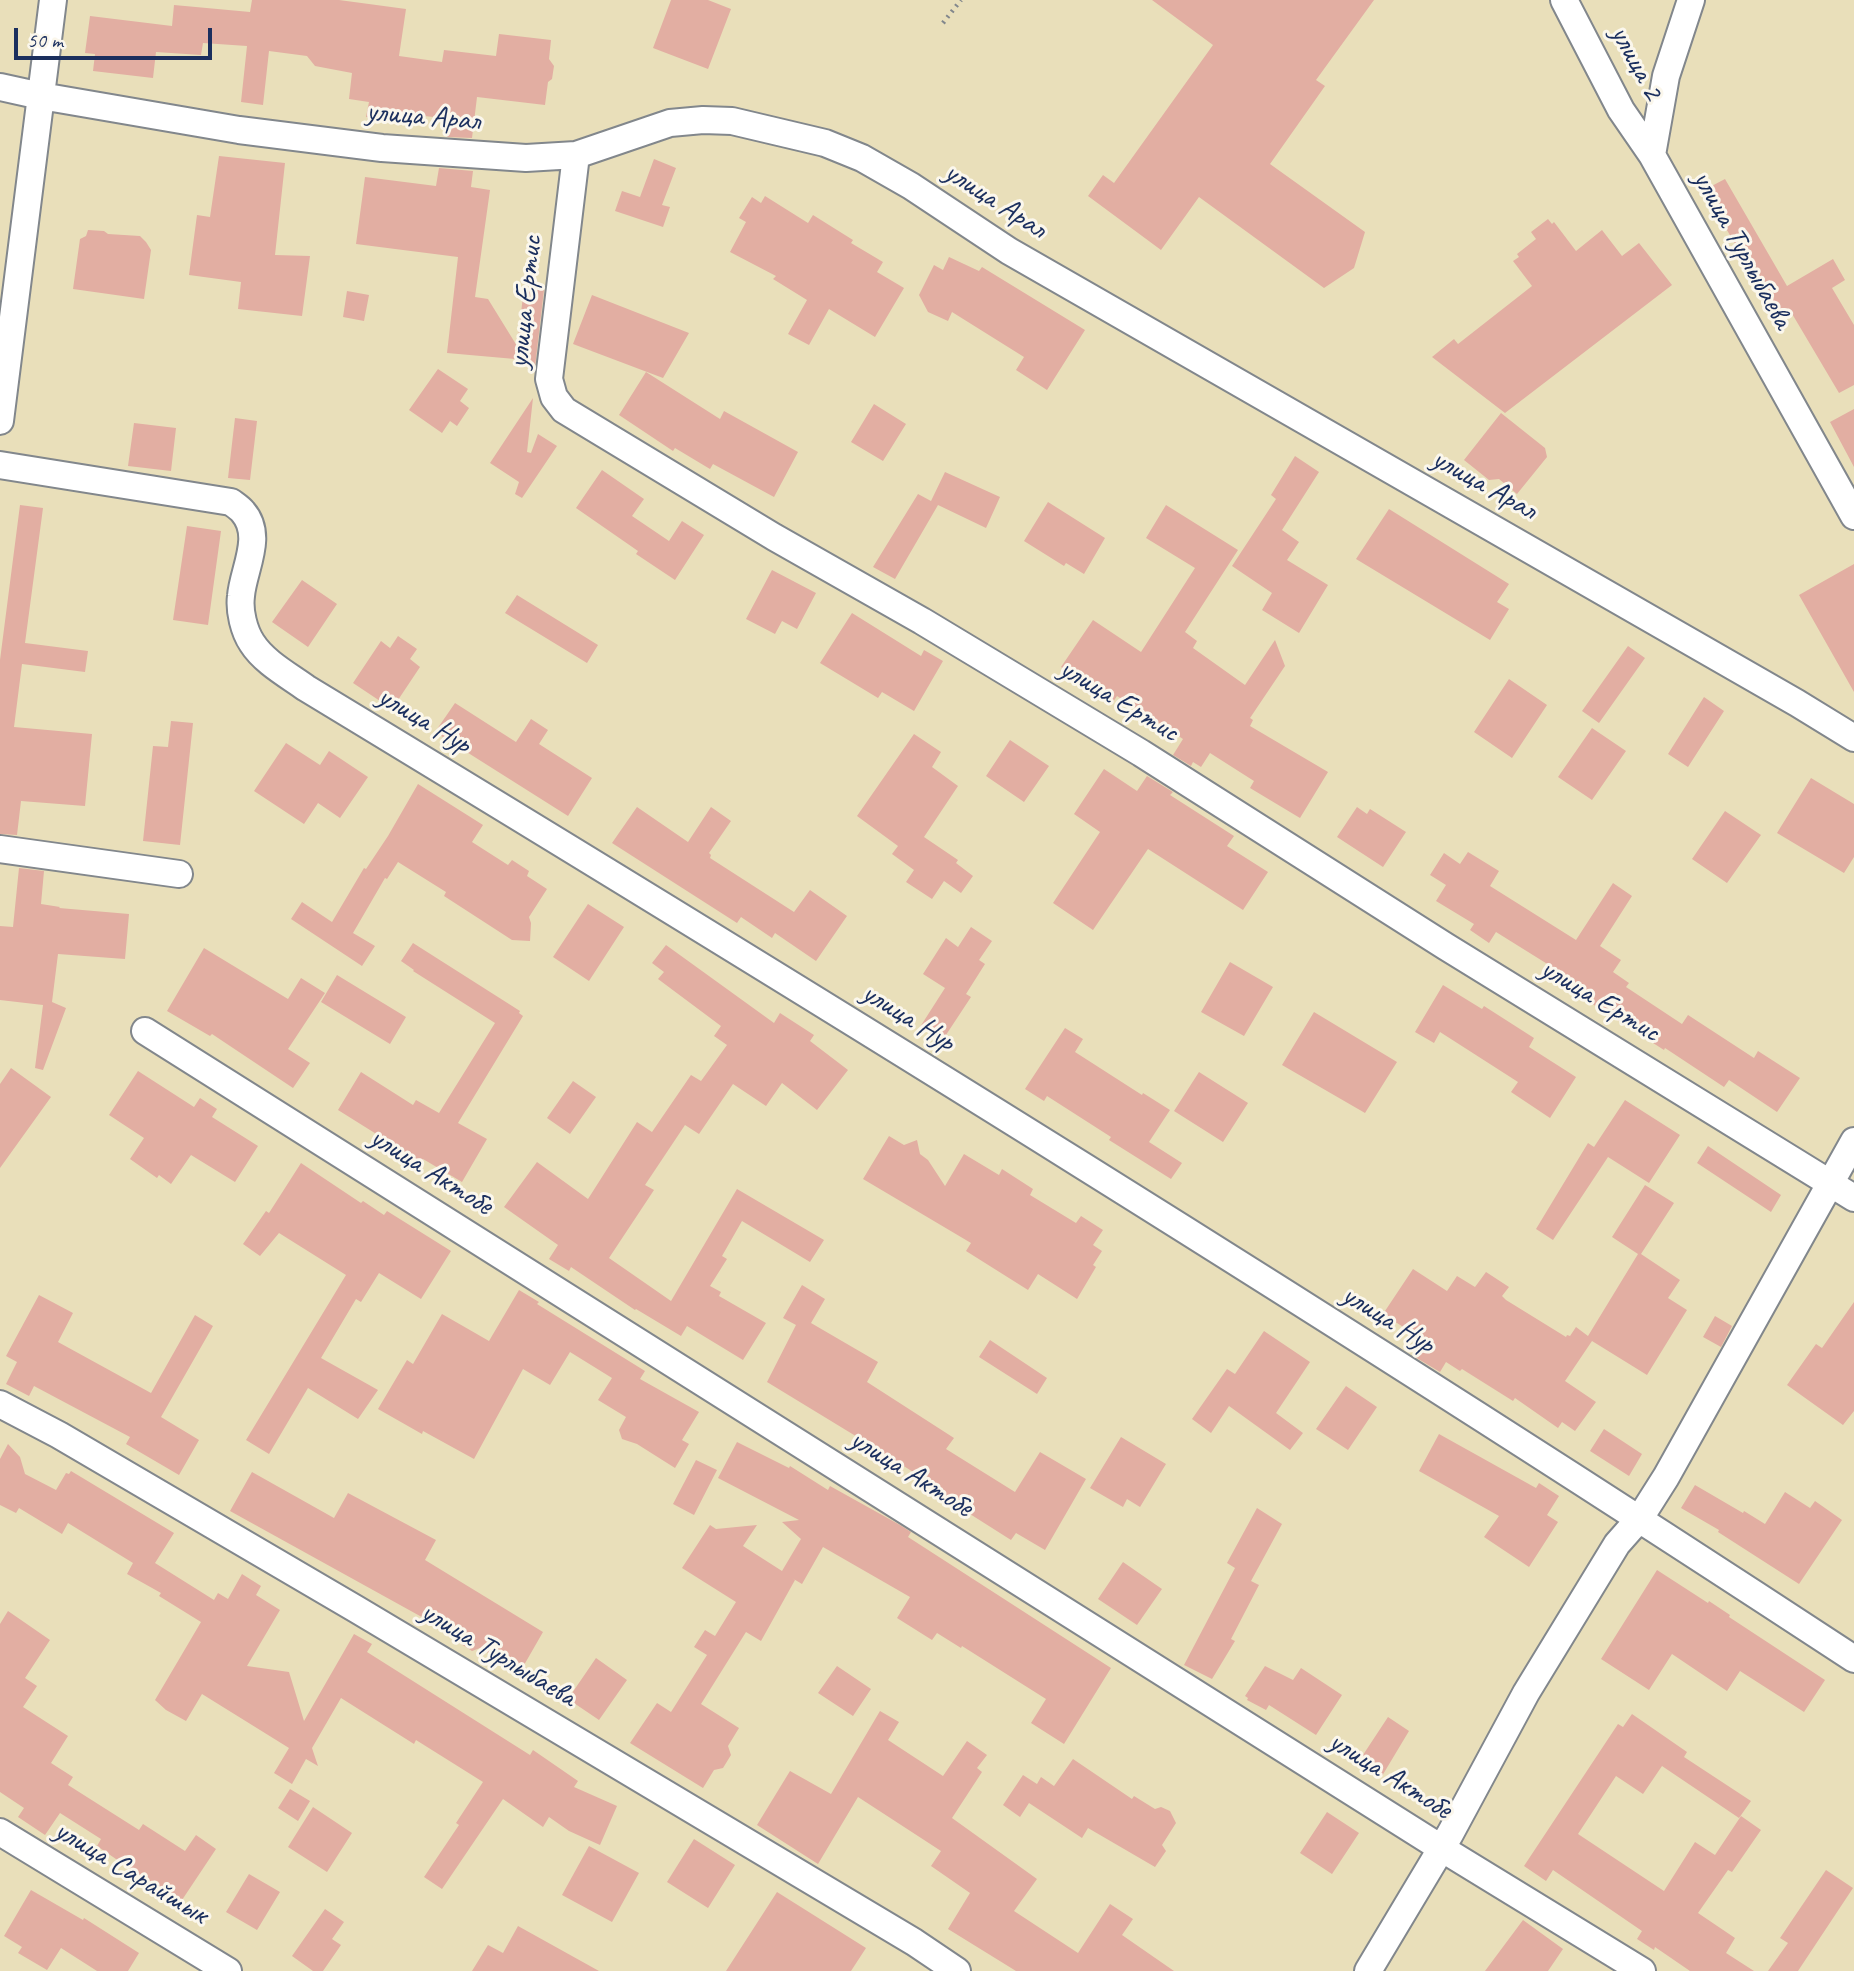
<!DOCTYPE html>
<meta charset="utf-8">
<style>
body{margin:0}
#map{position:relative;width:1854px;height:1971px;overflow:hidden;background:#e9dfba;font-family:Caveat,sans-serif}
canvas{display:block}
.scale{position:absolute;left:14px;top:28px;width:198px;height:32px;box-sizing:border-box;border:4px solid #1b2f5e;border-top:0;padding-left:9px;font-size:21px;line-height:24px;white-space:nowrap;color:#1b2f5e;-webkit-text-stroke:5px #fbf7ec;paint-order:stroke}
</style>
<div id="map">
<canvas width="1854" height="1971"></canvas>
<div class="scale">50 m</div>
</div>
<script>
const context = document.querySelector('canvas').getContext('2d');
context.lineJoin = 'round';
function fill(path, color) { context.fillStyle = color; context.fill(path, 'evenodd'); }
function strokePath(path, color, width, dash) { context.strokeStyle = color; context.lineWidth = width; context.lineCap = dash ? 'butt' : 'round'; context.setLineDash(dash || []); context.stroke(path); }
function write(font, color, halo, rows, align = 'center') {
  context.font = font + ' Caveat,sans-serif'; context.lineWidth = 6; context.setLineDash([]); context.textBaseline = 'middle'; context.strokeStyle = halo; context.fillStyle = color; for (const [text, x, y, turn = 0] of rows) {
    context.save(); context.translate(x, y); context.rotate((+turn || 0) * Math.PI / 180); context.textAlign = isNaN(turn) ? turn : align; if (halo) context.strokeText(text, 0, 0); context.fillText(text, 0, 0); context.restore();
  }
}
fill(new Path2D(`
 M 252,0 L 339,0 L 406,9 L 399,56 L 442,62 L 444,50 L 496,56 L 499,34 L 551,40 L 549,59 L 554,66 L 552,79 L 548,82 L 545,105 L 477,97 L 472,138 L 447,137 L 450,119 L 391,112 L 390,120 L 366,117 L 369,102 L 349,99 L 352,73 L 315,66 L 307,56 L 269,51 L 263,105 L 241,102 L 247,46 L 203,43 L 201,55 L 156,52 L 153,78 L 93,71 L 95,54 L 85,53 L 90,16 L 172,26 L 174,5 L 250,12 Z
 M 671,0 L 708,0 L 731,9 L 708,69 L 653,48 Z
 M 1152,0 L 1374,0 L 1316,80 L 1325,86 L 1270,164 L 1365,232 L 1354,268 L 1324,288 L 1199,197 L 1161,250 L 1088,196 L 1103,175 L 1114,183 L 1213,45 Z
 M 219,156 L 285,163 L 275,255 L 310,256 L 302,316 L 238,309 L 241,282 L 189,275 L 197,215 L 210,217 Z
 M 654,159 L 676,168 L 662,205 L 670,207 L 663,227 L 615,211 L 622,191 L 640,197 Z
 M 439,168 L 473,171 L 471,187 L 490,190 L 475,297 L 488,299 L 517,346 L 524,288 L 544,290 L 535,367 L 515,365 L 515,359 L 447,353 L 458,257 L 356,244 L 365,177 L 436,186 Z
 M 1725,179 L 1787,286 L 1833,259 L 1845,280 L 1832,288 L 1854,325 L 1854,385 L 1839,393 L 1791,312 L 1778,319 L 1704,190 Z
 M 765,196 L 808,223 L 813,215 L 853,240 L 851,243 L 883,262 L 877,272 L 904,288 L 875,337 L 829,309 L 809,345 L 788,334 L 807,300 L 773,279 L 776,276 L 730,252 L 746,222 L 739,218 L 752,197 L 761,203 Z
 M 1548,219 L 1552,224 L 1554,222 L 1576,251 L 1602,230 L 1622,256 L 1639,243 L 1672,285 L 1505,413 L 1432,357 L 1454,339 L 1458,344 L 1532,286 L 1513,261 L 1519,257 L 1517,254 L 1536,239 L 1531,232 Z
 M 88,230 L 104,231 L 108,234 L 140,236 L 146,242 L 151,250 L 144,299 L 73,289 L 80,239 L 86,236 Z
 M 949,257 L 979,271 L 982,267 L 1085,330 L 1047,390 L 1016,370 L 1024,357 L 952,312 L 948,321 L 928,312 L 919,295 L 934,265 L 943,270 Z
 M 347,291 L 369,295 L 364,321 L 343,317 Z
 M 592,295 L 689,333 L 663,378 L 573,344 Z
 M 438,369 L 468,389 L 460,401 L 469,408 L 457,426 L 450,421 L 442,433 L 409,410 Z
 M 646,372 L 720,419 L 724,411 L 798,452 L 774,497 L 713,464 L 710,469 L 675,448 L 673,451 L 619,415 Z
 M 533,398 L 527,452 L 531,453 L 538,434 L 557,446 L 522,498 L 515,494 L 519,482 L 490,463 Z
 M 874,404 L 906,424 L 883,461 L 851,442 Z
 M 1854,409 L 1854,467 L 1830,422 Z
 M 1501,413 L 1545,448 L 1547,457 L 1517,494 L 1499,479 L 1489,480 L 1464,460 Z
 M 235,418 L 257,421 L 250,480 L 228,478 Z
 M 134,423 L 176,428 L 171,471 L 128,466 Z
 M 1295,456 L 1319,472 L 1282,530 L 1299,542 L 1287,560 L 1328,585 L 1299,633 L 1262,610 L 1272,593 L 1232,566 L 1276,499 L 1271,495 Z
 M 602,470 L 644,499 L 632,516 L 669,541 L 682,521 L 704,535 L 675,580 L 636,554 L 638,551 L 576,508 Z
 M 945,472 L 1000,497 L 986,528 L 938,505 L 895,579 L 873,567 L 918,494 L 931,501 Z
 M 1048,502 L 1105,538 L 1084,574 L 1066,563 L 1064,566 L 1024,541 Z
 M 20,505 L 43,508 L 25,643 L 88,651 L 85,672 L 22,664 L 14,727 L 92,734 L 85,806 L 21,801 L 17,835 L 0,834 L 0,660 Z
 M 1166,505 L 1238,550 L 1185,632 L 1197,641 L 1193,648 L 1245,685 L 1275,640 L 1285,666 L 1250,718 L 1253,720 L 1250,726 L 1328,772 L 1300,818 L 1250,788 L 1254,781 L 1210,753 L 1201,767 L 1193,762 L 1191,766 L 1173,755 L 1183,739 L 1117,696 L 1113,702 L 1061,667 L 1093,620 L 1141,652 L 1195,568 L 1146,538 Z
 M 1389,509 L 1509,584 L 1497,602 L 1509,609 L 1490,640 L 1356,559 Z
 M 187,526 L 221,531 L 208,625 L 173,620 Z
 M 1854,564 L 1854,692 L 1799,595 Z
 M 772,570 L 816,593 L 797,629 L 782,621 L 775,634 L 746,619 Z
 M 302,580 L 337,604 L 308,647 L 272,622 Z
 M 517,595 L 598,645 L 587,663 L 505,613 Z
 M 852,613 L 921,656 L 924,650 L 943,661 L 914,711 L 882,692 L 878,698 L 820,663 Z
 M 398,636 L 417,649 L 410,659 L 420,667 L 392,709 L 353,683 L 381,641 L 390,648 Z
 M 1628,646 L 1645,658 L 1599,723 L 1582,711 Z
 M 1509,679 L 1547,705 L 1512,758 L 1474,732 Z
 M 1704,697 L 1724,711 L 1688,767 L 1668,754 Z
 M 455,703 L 516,742 L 531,719 L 548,730 L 539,744 L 592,778 L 568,816 L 435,732 Z
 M 171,721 L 193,723 L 180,845 L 143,841 L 153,746 L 168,747 Z
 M 1592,728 L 1626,751 L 1592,800 L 1558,777 Z
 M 914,734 L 941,752 L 932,767 L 958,786 L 924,837 L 958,860 L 956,863 L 973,876 L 961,893 L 944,881 L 932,899 L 906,882 L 914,870 L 892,854 L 898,846 L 857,816 Z
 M 1010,740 L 1049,766 L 1024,802 L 986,776 Z
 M 286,743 L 320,765 L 329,751 L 368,777 L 340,818 L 318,803 L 304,824 L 254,791 Z
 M 1104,769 L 1137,791 L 1147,776 L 1173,792 L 1170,795 L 1234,836 L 1227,846 L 1268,872 L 1243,910 L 1148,849 L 1093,930 L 1053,903 L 1100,832 L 1074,814 Z
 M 1811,778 L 1854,804 L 1854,857 L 1844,873 L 1777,833 Z
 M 418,784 L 483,825 L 472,842 L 508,865 L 512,860 L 529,871 L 527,876 L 547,889 L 529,917 L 531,923 L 530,941 L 512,940 L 444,896 L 446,892 L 398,862 L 387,879 L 385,878 L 353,933 L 375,946 L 362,966 L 291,919 L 302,902 L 332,922 L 364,868 L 366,869 L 388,836 Z
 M 637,807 L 688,842 L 711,807 L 731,821 L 709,853 L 711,855 L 710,858 L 794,912 L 810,890 L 847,916 L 816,961 L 775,933 L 772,938 L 741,917 L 737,923 L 612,843 Z
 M 1357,807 L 1367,814 L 1370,809 L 1406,832 L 1383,867 L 1337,837 Z
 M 1725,811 L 1761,835 L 1727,883 L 1692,859 Z
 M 1468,852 L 1499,871 L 1490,886 L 1576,940 L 1613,883 L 1632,896 L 1600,946 L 1621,960 L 1613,972 L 1629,983 L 1626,987 L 1682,1024 L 1688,1015 L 1754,1058 L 1758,1051 L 1800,1078 L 1777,1112 L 1729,1080 L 1724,1087 L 1665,1048 L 1664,1050 L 1552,978 L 1557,970 L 1496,932 L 1489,943 L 1470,930 L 1474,924 L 1436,901 L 1446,885 L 1430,875 L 1444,853 L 1460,864 Z
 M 19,868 L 44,871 L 41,904 L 60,907 L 59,908 L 129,914 L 125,959 L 58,954 L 52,1002 L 66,1008 L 43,1070 L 35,1068 L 43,1005 L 0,1000 L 0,926 L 13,927 Z
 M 588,904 L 624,927 L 589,981 L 553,957 Z
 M 971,927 L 992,941 L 979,960 L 985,964 L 966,994 L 971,997 L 942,1041 L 920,1027 L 945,988 L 923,974 L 946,938 L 958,947 Z
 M 413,943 L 520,1011 L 519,1013 L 523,1016 L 458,1123 L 487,1139 L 462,1182 L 423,1159 L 421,1162 L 338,1110 L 361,1072 L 413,1105 L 416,1100 L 439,1113 L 495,1023 L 413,971 L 414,970 L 401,961 Z
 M 666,945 L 774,1023 L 780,1013 L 814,1035 L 810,1041 L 848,1070 L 817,1110 L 782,1083 L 766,1106 L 733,1084 L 699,1134 L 685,1125 L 645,1185 L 654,1190 L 609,1258 L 671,1301 L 737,1189 L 824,1240 L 810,1262 L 742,1221 L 722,1256 L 727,1259 L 710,1286 L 721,1292 L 719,1296 L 766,1323 L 743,1360 L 687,1326 L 681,1336 L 636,1309 L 635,1310 L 571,1267 L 569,1271 L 549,1259 L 558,1245 L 504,1207 L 537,1162 L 588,1199 L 637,1122 L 652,1132 L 691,1075 L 701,1081 L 727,1045 L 714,1036 L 721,1026 L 658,979 L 664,972 L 652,963 Z
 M 204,948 L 288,999 L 301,978 L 325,993 L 288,1049 L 310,1063 L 293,1088 L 212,1034 L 210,1036 L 167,1011 Z
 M 1230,962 L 1273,987 L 1244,1036 L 1201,1012 Z
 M 337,975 L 406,1017 L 390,1044 L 321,1002 Z
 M 1443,985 L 1482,1009 L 1484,1006 L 1534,1038 L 1529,1047 L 1576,1077 L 1550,1118 L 1511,1092 L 1518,1082 L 1440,1032 L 1434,1043 L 1415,1032 Z
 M 1314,1012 L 1397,1062 L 1365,1113 L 1282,1065 Z
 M 1065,1028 L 1083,1039 L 1075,1052 L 1142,1095 L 1143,1093 L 1170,1110 L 1149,1142 L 1182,1163 L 1171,1179 L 1109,1140 L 1111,1137 L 1047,1096 L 1044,1101 L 1025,1089 Z
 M 11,1068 L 51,1097 L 0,1168 L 0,1084 Z
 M 138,1071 L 194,1107 L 200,1098 L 217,1109 L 212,1117 L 258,1146 L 235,1182 L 191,1155 L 171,1184 L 159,1175 L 157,1178 L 130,1159 L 144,1138 L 109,1115 Z
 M 1199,1072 L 1248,1103 L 1223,1142 L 1174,1111 Z
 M 573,1081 L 596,1097 L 570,1134 L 547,1118 Z
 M 1625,1100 L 1680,1135 L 1649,1183 L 1608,1157 L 1553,1240 L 1536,1229 L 1588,1143 L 1594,1147 Z
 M 889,1136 L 904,1145 L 917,1140 L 920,1154 L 928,1160 L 945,1186 L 964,1154 L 999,1175 L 1002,1169 L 1033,1189 L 1030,1195 L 1076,1223 L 1081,1216 L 1103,1230 L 1093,1245 L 1102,1251 L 1093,1265 L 1096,1267 L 1077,1299 L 1038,1274 L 1028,1290 L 966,1251 L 971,1243 L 863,1179 Z
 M 1708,1146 L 1781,1195 L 1771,1212 L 1697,1163 Z
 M 301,1163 L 361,1203 L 363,1201 L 384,1215 L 387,1211 L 451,1251 L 421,1299 L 379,1273 L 361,1302 L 356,1299 L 321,1358 L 378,1390 L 358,1419 L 308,1388 L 269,1454 L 246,1440 L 346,1275 L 279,1233 L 260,1256 L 243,1244 L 266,1211 L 269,1213 Z
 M 1645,1185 L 1674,1203 L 1641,1254 L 1680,1280 L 1668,1298 L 1687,1310 L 1647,1375 L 1592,1341 L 1565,1381 L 1596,1402 L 1575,1431 L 1562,1422 L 1558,1428 L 1515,1398 L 1513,1401 L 1462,1369 L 1460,1371 L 1446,1362 L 1440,1372 L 1415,1357 L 1425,1341 L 1383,1314 L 1413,1269 L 1447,1291 L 1457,1276 L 1475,1287 L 1486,1272 L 1509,1287 L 1502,1296 L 1506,1300 L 1566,1337 L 1567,1335 L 1570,1336 L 1576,1327 L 1588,1336 L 1638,1254 L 1612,1237 Z
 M 802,1285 L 825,1299 L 811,1323 L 878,1362 L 867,1382 L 954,1438 L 946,1449 L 1015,1492 L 1040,1452 L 1086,1479 L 1045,1550 L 1016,1533 L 1011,1540 L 940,1495 L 943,1491 L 877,1449 L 767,1382 L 796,1325 L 783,1318 Z
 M 519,1290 L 539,1302 L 537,1304 L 645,1371 L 640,1379 L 699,1412 L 682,1440 L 689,1444 L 675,1468 L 637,1444 L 622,1439 L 619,1430 L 626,1417 L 598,1400 L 612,1378 L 570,1352 L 550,1385 L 523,1369 L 474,1459 L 423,1431 L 422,1434 L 378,1409 L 407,1360 L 413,1364 L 442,1314 L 489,1341 Z
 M 39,1295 L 73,1313 L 58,1342 L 151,1393 L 195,1315 L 213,1326 L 161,1417 L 199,1440 L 179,1475 L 126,1444 L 130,1437 L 34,1386 L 29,1396 L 6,1384 L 17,1362 L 6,1356 Z
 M 1854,1302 L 1854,1411 L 1843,1425 L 1787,1385 L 1816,1344 L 1822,1348 Z
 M 1715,1316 L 1732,1326 L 1721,1347 L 1703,1337 Z
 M 1264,1331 L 1310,1362 L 1276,1413 L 1303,1433 L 1290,1450 L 1229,1406 L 1211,1433 L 1192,1419 L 1227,1369 L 1235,1374 Z
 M 990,1340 L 1047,1378 L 1037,1394 L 979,1357 Z
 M 1346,1386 L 1377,1407 L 1348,1450 L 1316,1429 Z
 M 1604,1429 L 1642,1454 L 1629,1476 L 1590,1451 Z
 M 1439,1434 L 1536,1488 L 1539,1483 L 1559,1496 L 1547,1515 L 1558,1522 L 1529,1567 L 1484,1537 L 1499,1516 L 1419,1471 Z
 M 1121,1437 L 1166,1464 L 1140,1507 L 1127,1499 L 1123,1507 L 1090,1488 Z
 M 737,1442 L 789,1468 L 790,1466 L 828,1490 L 830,1486 L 900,1525 L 911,1532 L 908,1537 L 1111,1668 L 1064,1744 L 1031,1723 L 1046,1699 L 962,1646 L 961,1648 L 937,1633 L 932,1640 L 897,1618 L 910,1597 L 823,1547 L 802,1584 L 792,1578 L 795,1580 L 761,1641 L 746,1632 L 701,1704 L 739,1728 L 728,1746 L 731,1755 L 723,1768 L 714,1770 L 703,1788 L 630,1743 L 657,1703 L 671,1712 L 707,1655 L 694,1647 L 705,1630 L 715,1636 L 736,1602 L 682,1568 L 710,1525 L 716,1529 L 757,1525 L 743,1546 L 782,1571 L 801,1539 L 782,1522 L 799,1520 L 718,1478 Z
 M 8,1444 L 20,1457 L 25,1474 L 56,1490 L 66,1473 L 69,1474 L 71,1471 L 174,1533 L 155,1563 L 214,1600 L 218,1593 L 228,1599 L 242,1574 L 261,1586 L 256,1595 L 280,1610 L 247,1666 L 289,1672 L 304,1721 L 354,1634 L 372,1644 L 367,1652 L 530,1755 L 533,1750 L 578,1781 L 574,1787 L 617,1806 L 600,1845 L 569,1831 L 549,1817 L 543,1827 L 503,1799 L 442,1889 L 424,1877 L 459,1825 L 456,1823 L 483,1782 L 416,1740 L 414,1744 L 341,1698 L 312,1748 L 318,1766 L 306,1759 L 292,1784 L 274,1773 L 289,1748 L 202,1694 L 186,1721 L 166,1710 L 155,1700 L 201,1622 L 159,1596 L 161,1593 L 127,1574 L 133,1563 L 68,1523 L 62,1534 L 19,1508 L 16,1513 L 0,1505 L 0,1459 Z
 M 696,1460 L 717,1470 L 694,1515 L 673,1504 Z
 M 252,1472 L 334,1518 L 348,1493 L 436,1540 L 425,1560 L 543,1632 L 520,1672 L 480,1648 L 472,1651 L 428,1623 L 429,1621 L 230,1511 Z
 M 1695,1485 L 1743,1513 L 1744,1511 L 1765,1524 L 1785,1492 L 1810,1508 L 1815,1501 L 1842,1520 L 1799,1584 L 1718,1532 L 1719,1530 L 1681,1508 Z
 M 1257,1508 L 1282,1524 L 1251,1581 L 1259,1585 L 1231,1639 L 1235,1641 L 1212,1679 L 1184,1665 L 1235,1568 L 1227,1563 Z
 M 1123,1562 L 1162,1589 L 1137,1625 L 1098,1599 Z
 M 1657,1570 L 1708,1603 L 1709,1601 L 1730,1615 L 1729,1617 L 1825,1680 L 1804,1712 L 1740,1671 L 1727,1691 L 1672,1654 L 1649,1690 L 1601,1659 Z
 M 8,1611 L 50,1640 L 25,1678 L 37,1686 L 23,1707 L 68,1736 L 51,1763 L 73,1777 L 68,1785 L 139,1830 L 143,1824 L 185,1851 L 196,1835 L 216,1849 L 180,1903 L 97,1846 L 101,1839 L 60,1813 L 45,1835 L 18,1817 L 24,1808 L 0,1792 L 0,1624 Z
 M 596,1658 L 627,1680 L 599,1720 L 568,1699 Z
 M 837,1666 L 871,1689 L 853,1716 L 818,1693 Z
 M 1265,1666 L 1293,1680 L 1301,1668 L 1342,1695 L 1316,1735 L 1269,1705 L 1266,1710 L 1247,1700 L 1248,1698 L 1245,1696 Z
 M 880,1711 L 899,1722 L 888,1740 L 943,1776 L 967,1741 L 987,1755 L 977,1768 L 982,1772 L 952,1818 L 1037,1879 L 1014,1911 L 1078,1953 L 1110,1904 L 1133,1919 L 1122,1935 L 1174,1971 L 1016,1971 L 948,1929 L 970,1893 L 931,1866 L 941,1851 L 858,1797 L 818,1864 L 757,1825 L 790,1771 L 831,1794 Z
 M 1632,1714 L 1687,1752 L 1684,1757 L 1751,1801 L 1739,1818 L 1662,1766 L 1643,1794 L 1616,1776 L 1578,1834 L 1664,1891 L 1695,1842 L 1715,1855 L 1741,1816 L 1761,1830 L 1732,1872 L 1728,1870 L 1698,1913 L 1735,1938 L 1726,1953 L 1754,1971 L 1690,1971 L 1655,1947 L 1654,1950 L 1637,1939 L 1642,1931 L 1553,1870 L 1546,1881 L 1524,1866 L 1618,1724 L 1623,1727 Z
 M 1388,1717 L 1409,1731 L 1382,1776 L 1359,1761 Z
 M 1073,1759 L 1132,1799 L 1134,1796 L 1155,1809 L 1161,1807 L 1170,1811 L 1176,1823 L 1162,1845 L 1166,1851 L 1155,1867 L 1088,1828 L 1082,1838 L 1029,1803 L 1020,1817 L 1003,1805 L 1023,1775 L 1037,1784 L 1041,1777 L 1054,1786 Z
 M 290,1789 L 310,1801 L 298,1821 L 278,1808 Z
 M 313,1807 L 352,1833 L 327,1872 L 288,1847 Z
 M 1327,1812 L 1359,1833 L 1332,1874 L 1300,1853 Z
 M 694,1839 L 735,1865 L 708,1908 L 667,1882 Z
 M 589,1846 L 639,1873 L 612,1922 L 562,1895 Z
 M 1826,1870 L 1853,1888 L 1798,1971 L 1768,1971 L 1788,1943 L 1780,1938 Z
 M 249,1874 L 280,1892 L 257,1930 L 226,1912 Z
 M 31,1890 L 83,1920 L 84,1918 L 139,1953 L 128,1971 L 97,1971 L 61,1948 L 47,1970 L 18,1953 L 22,1947 L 4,1936 Z
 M 777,1892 L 866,1948 L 851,1971 L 726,1971 Z
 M 325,1909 L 344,1922 L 332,1939 L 341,1945 L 323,1971 L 313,1971 L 292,1956 Z
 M 1523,1920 L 1563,1949 L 1548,1971 L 1485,1971 Z
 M 518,1926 L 599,1971 L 472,1971 L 488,1945 L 503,1953 Z`), '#e2aea2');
const street = new Path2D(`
 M 1564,0 L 1621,110 L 1652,155 L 1854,516
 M 0,87 L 41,96 L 239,130 L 382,148 L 526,158 L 576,155 L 670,123 L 703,120 L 732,121 L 825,143 L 862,158 L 911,186 L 1009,251 L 1797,703 L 1854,738
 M 576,155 L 549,379 L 554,397 L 564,410 L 774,537 L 922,621 L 1141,753 L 1445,946 L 1854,1198
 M 1652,155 L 1666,76 L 1691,0
 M 0,421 L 53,0
 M 0,465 L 231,502 C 235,505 240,508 243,512 C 264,536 243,570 241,596 C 239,611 244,631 252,643 C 264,662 288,675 306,688 C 827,1004 1345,1325 1854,1659
 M 0,849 L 179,874
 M 145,1031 L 1441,1848 L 1642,1971
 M 0,1404 L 59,1435 L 356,1609 L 914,1942 L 957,1971
 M 0,1832 L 228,1971
 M 1368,1971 L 1450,1834 L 1526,1693 L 1617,1544 L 1640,1518 L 1666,1477 L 1854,1141`);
strokePath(street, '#82878c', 30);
strokePath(new Path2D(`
 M 943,23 L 961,0`), '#82878c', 4.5, [2, 5]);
strokePath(street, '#fff', 26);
write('30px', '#1b2f5e', '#fbf7ec', [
 ["улица 2",1636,63,62],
 ["улица Арал",423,117,5],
 ["улица Арал",995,201,33],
 ["улица Турлыбаева",1742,250,61],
 ["улица Ертис",526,302,-84],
 ["улица Арал",1484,485,29],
 ["улица Ертис",1119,701,31],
 ["улица Нур",424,721,31],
 ["улица Ертис",1600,1001,31],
 ["улица Нур",908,1018,32],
 ["улица Актобе",431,1172,32],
 ["улица Нур",1388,1320,32],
 ["улица Актобе",911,1474,32],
 ["улица Турлыбаева",498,1655,31],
 ["улица Актобе",1390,1776,32],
 ["улица Сарайшык",131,1873,31]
]);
</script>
